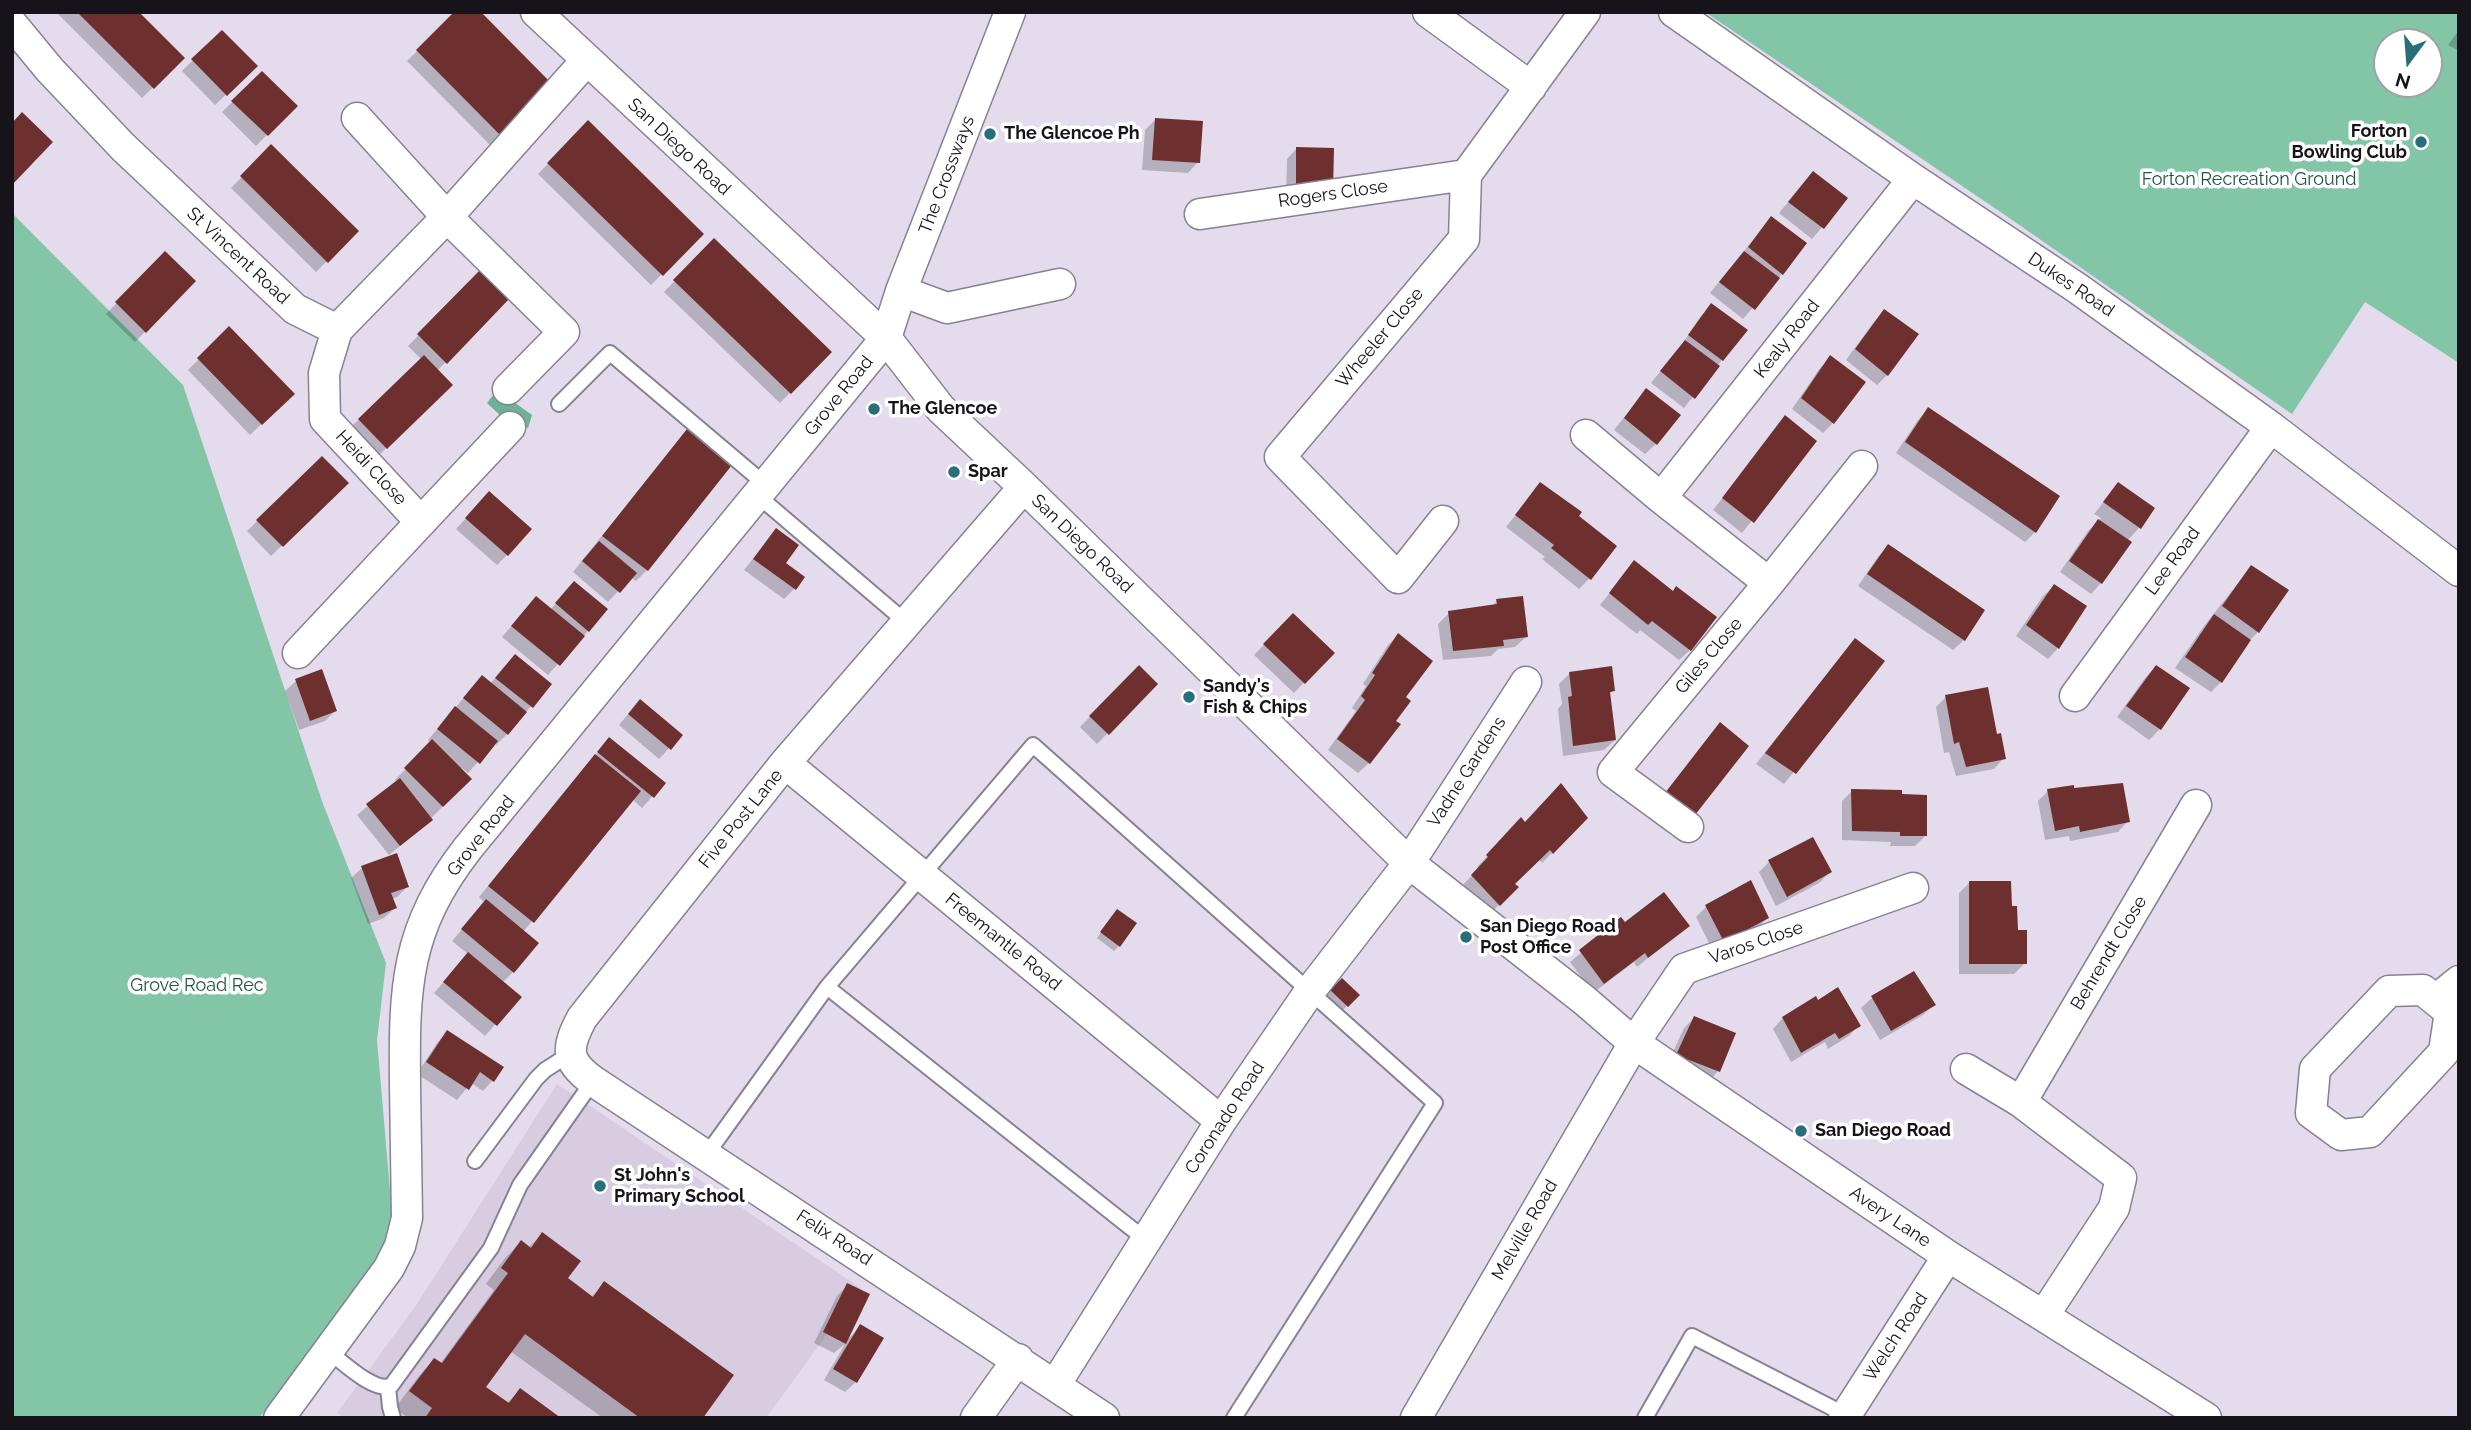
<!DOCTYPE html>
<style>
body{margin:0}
#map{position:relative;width:2471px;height:1430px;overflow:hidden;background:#e4dbed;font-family:Raleway,sans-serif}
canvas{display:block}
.frame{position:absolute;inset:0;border:14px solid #16131a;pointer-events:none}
.north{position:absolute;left:2373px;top:28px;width:70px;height:70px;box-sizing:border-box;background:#fff;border:2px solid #a2a1a3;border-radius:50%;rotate:196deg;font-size:19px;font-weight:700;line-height:28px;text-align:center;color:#16131a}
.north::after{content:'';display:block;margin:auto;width:24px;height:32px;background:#276f7b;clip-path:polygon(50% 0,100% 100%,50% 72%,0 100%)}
</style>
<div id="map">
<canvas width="2471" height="1430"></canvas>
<div class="frame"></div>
<div class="north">N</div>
</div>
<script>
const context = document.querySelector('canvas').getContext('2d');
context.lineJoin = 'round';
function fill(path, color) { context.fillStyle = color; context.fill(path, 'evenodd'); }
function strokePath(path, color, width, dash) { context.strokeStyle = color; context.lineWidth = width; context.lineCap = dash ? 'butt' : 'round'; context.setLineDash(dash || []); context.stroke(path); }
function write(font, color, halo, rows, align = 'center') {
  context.font = font + ' Raleway,sans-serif'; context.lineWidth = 7; context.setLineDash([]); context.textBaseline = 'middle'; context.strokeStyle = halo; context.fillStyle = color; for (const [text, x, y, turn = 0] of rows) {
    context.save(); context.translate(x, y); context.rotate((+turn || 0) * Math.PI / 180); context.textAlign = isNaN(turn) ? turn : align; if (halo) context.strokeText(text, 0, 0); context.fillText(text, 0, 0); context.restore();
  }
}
fill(new Path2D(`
 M 557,1084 L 861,1288 L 766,1418 L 344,1418 L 337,1413 L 417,1304 Z`), '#d8cce0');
fill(new Path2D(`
 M 1705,12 L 2459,12 L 2459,363 L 2365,302 L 2292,414 L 2002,213 ZM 2429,42 L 2429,84 L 2387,84 L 2387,42 Z
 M 12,213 L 183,385 L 323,804 L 386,963 L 377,1040 L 393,1225 L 375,1265 L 259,1418 L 12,1418 Z`), '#82c6a7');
fill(new Path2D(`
 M 497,390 L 532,415 L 528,428 L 503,418 L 487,403 Z`), '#6bb393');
fill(new Path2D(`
 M 56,12 L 137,12 L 183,58 L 142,98 Z
 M 457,12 L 553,87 L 492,147 L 407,61 Z
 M 2459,30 L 2459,51 L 2448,45 Z
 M 222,32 L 256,66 L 215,105 L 182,71 Z
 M 262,73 L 295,106 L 256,146 L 222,112 Z
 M 1155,120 L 1198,162 L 1188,173 L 1142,170 L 1145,130 Z
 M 588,123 L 702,234 L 651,285 L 538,174 Z
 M 271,147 L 357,231 L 316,272 L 231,188 Z
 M 1297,148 L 1333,149 L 1286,201 L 1287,159 Z
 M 1803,184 L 1846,199 L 1812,239 L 1779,213 Z
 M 1771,218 L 1782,274 L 1743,319 L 1710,293 Z
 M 714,240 L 829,352 L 780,403 L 664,292 Z
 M 165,254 L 194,282 L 135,342 L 106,314 Z
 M 481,272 L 508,298 L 437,371 L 451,385 L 376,458 L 348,430 L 421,359 L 408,346 Z
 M 1712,306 L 1722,360 L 1684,408 L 1651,383 L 1680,347 L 1701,316 Z
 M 1884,311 L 1887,375 L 1877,385 L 1846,360 L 1874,322 Z
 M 229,329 L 293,394 L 250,435 L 188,370 Z
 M 1831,358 L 1833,423 L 1823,433 L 1792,409 L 1820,368 Z
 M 1646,390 L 1656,444 L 1645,454 L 1614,430 Z
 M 1929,409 L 2035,532 L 2025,542 L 1896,453 L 1918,420 Z
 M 1785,418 L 1815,441 L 1742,533 L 1713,510 Z
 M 677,442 L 729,465 L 647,570 L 636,581 L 631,577 L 608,602 L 573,572 Z
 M 322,458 L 346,483 L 271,556 L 247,531 Z
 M 1540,484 L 1577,517 L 1589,579 L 1579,589 L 1542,559 L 1545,557 L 1506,527 Z
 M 2118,484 L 2153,508 L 2139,528 L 2127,541 L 2101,583 L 2091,594 L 2060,572 L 2088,531 L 2101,518 L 2094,514 Z
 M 479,504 L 507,555 L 497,565 L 456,529 Z
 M 776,530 L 783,564 L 795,588 L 784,599 L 744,570 Z
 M 1888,546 L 1964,640 L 1953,650 L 1858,586 L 1878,557 Z
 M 1634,563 L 1672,592 L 1690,650 L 1679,660 L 1640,630 L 1637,634 L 1600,605 Z
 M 2251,567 L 2258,632 L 2247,643 L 2221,682 L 2211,692 L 2175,668 L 2204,626 Z
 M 2054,586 L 2058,648 L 2048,659 L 2016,636 L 2043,596 Z
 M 564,594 L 588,631 L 548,675 L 502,637 L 536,598 L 550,610 Z
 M 1497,601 L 1526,637 L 1515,647 L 1498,649 L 1491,656 L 1443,660 L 1438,624 L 1449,613 L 1492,606 Z
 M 1293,615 L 1332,653 L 1294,693 L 1254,655 Z
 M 1398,635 L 1404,698 L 1369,763 L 1358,773 L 1328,750 L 1356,711 L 1352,708 L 1366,686 L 1363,684 L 1388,645 Z
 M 1845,651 L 1883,661 L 1784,784 L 1756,764 Z
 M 505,666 L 550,684 L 507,734 L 496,745 L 495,743 L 468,773 L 462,768 L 460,770 L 469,779 L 420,830 L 389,855 L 357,815 L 397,782 L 395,780 L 431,743 L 428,740 L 472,688 L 490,684 Z
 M 1139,667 L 1156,684 L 1097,744 L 1080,727 Z
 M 2156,667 L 2187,689 L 2160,729 L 2149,740 L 2117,717 L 2145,678 Z
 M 1570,673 L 1613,690 L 1609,695 L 1615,740 L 1604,750 L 1563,756 L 1558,709 L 1562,704 L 1559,684 Z
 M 296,681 L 335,711 L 325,721 L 299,730 L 285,691 Z
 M 1946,697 L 1996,736 L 2004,758 L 1994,769 L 1956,776 L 1949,752 L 1944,753 L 1936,707 Z
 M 630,712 L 681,735 L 659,759 L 619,725 Z
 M 609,739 L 664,783 L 642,808 L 632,799 L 523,932 L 513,972 L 502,983 L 519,997 L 485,1036 L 434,993 L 468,954 L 452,941 L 485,903 L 479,897 Z
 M 1852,791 L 1925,836 L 1915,846 L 1890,846 L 1891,842 L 1842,840 L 1842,801 Z
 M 2048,791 L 2128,821 L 2118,832 L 2070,841 L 2069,836 L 2045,840 L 2038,801 Z
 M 1586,818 L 1542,863 L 1538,859 L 1513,884 L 1516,887 L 1489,915 L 1461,887 L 1479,868 L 1477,867 L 1511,830 Z
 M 1769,862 L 1830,872 L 1819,883 L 1776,906 L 1759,872 Z
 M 362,868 L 407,887 L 397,897 L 392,899 L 395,908 L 384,918 L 368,924 L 351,878 Z
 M 1969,883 L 2010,908 L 2025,963 L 2014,974 L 1959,974 L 1959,893 Z
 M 1706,907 L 1767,918 L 1757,928 L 1713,951 L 1696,917 Z
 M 1112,916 L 1119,946 L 1114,951 L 1097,938 Z
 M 1621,919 L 1624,925 L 1687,926 L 1637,967 L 1634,962 L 1593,993 L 1570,962 Z
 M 1913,973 L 1934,1005 L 1923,1015 L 1880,1040 L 1861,1008 L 1872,998 Z
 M 1342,980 L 1357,995 L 1342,1011 L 1327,995 Z
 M 1817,1003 L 1859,1025 L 1849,1036 L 1828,1049 L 1825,1042 L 1791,1062 L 1773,1029 L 1783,1018 Z
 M 1694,1018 L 1734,1034 L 1718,1071 L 1708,1082 L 1667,1065 L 1684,1028 Z
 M 447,1032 L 493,1080 L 483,1091 L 471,1083 L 457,1100 L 417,1074 L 437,1043 Z
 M 542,1234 L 566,1278 L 591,1297 L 605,1284 L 701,1418 L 603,1418 L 510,1351 L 484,1387 L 506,1404 L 520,1390 L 558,1418 L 408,1418 L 395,1408 L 419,1376 L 434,1360 L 440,1364 L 494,1290 L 486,1284 L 505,1258 L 521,1242 L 528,1248 Z
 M 848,1285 L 847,1340 L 860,1327 L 856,1382 L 845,1392 L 824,1380 L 845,1344 L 834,1353 L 814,1343 L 837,1296 Z`), '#0003');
fill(new Path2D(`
 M 77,12 L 139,12 L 185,58 L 154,89 Z
 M 454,12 L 481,12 L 555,87 L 503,138 L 416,50 Z
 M 222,30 L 258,66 L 227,96 L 191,59 Z
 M 262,71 L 298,106 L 268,136 L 231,101 Z
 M 22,112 L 53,142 L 12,185 L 12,123 Z
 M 1155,118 L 1203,121 L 1200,163 L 1152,160 Z
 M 588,120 L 704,234 L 663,276 L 547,163 Z
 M 271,144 L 359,231 L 328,263 L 240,176 Z
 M 1296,147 L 1334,148 L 1333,192 L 1296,191 Z
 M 1813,171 L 1848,198 L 1824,229 L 1788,202 Z
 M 1771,216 L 1807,243 L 1783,275 L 1748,247 Z
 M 714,238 L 832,352 L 791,394 L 673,280 Z
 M 165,251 L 196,281 L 146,333 L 115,302 Z
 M 1744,251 L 1780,278 L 1755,310 L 1719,282 Z
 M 481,269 L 510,298 L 447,364 L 417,334 Z
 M 1711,303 L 1748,330 L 1723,361 L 1688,335 Z
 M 1884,309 L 1919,334 L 1888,376 L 1855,349 Z
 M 229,326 L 295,394 L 262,425 L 197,358 Z
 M 1685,340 L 1720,366 L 1695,399 L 1660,371 Z
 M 424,355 L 453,385 L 387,449 L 358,419 Z
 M 1830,355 L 1866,382 L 1834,424 L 1801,398 Z
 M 1646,388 L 1681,415 L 1657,445 L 1624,418 Z
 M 1928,407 L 2060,496 L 2036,533 L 1905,442 Z
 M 1785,415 L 1817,441 L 1754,523 L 1722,498 Z
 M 687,429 L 732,465 L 648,571 L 602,536 Z
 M 322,456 L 349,483 L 283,547 L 256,520 Z
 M 1540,482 L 1582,512 L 1579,516 L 1617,546 L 1591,580 L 1551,548 L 1554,545 L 1515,515 Z
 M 2118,482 L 2155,508 L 2141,529 L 2103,502 Z
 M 489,491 L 532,529 L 508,556 L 465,518 Z
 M 2098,519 L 2132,542 L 2102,584 L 2069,561 Z
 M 776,528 L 799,545 L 786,563 L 805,577 L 796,590 L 753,559 Z
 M 599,541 L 637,573 L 620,593 L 582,561 Z
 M 1888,544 L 1985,610 L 1965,641 L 1867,574 Z
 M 1634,560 L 1673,591 L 1676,586 L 1717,617 L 1691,651 L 1652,621 L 1648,625 L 1609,593 Z
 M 2251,565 L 2289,590 L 2259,633 L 2222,606 Z
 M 574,581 L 608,609 L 589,632 L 555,603 Z
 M 2054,584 L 2087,606 L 2059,649 L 2026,625 Z
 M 536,596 L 585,636 L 560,666 L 511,626 Z
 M 1523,596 L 1528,637 L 1503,640 L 1504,646 L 1453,651 L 1448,611 L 1497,604 L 1496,599 Z
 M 1293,613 L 1335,653 L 1305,684 L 1263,644 Z
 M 2214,614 L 2251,640 L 2222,683 L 2185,657 Z
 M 1398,633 L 1433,661 L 1406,697 L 1411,701 L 1396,721 L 1401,724 L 1370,764 L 1337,739 L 1365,700 L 1361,696 L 1375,675 L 1372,673 Z
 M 1855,638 L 1885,661 L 1796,774 L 1765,753 Z
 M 515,654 L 552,684 L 533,708 L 495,678 Z
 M 1139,665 L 1158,684 L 1109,735 L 1089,716 Z
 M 2156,665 L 2190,688 L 2161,730 L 2126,706 Z
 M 1612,666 L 1615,691 L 1610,692 L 1616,740 L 1573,746 L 1568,697 L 1572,696 L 1569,672 Z
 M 322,669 L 337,711 L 310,721 L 295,679 Z
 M 482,675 L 527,712 L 508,735 L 463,698 Z
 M 1988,687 L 1997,734 L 2001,733 L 2006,759 L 1966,767 L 1959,742 L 1954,744 L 1945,695 Z
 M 640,699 L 683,735 L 671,750 L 628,714 Z
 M 455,706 L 498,741 L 480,764 L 437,729 Z
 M 1720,722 L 1749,746 L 1695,815 L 1665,793 Z
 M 609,737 L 666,783 L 654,798 L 597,752 Z
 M 432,739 L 472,779 L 443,807 L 404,768 Z
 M 595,754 L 641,791 L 534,923 L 488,886 Z
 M 400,778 L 433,820 L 400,846 L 366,804 Z
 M 1561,783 L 1588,818 L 1553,854 L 1550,850 L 1515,884 L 1519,887 L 1500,906 L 1471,875 L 1488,857 L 1486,855 L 1521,817 L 1525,822 Z
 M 2123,783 L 2130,822 L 2080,832 L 2079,826 L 2055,831 L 2047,789 L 2074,785 L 2074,788 Z
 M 1851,789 L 1902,790 L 1902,794 L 1927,795 L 1927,836 L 1900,836 L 1900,832 L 1852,831 Z
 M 1813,837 L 1832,872 L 1787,897 L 1768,860 Z
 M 397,853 L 409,887 L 391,893 L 397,908 L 379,915 L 361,866 Z
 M 1751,880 L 1769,918 L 1724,942 L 1705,905 Z
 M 1969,881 L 2011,881 L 2012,906 L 2017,906 L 2018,930 L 2027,930 L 2027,964 L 1969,964 Z
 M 1664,892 L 1690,926 L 1648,958 L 1645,953 L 1604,984 L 1579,950 L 1621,917 L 1625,922 Z
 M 486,899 L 539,943 L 514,973 L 461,929 Z
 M 1117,909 L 1137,923 L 1120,947 L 1100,932 Z
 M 468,952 L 522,997 L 497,1026 L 443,982 Z
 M 1914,971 L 1936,1005 L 1891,1031 L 1871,996 Z
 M 1342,978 L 1360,995 L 1348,1007 L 1330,990 Z
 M 1838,987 L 1861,1026 L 1839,1039 L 1835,1033 L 1801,1053 L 1782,1017 L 1816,996 L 1818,1000 Z
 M 1694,1016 L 1736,1033 L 1720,1072 L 1676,1055 Z
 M 447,1030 L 504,1067 L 494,1082 L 480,1072 L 469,1090 L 426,1062 Z
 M 542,1232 L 581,1261 L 568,1278 L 593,1297 L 604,1281 L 734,1375 L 703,1418 L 640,1418 L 525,1334 L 486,1387 L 509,1403 L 520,1388 L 561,1418 L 425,1418 L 432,1408 L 409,1391 L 434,1358 L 442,1363 L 508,1273 L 501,1268 L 521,1240 L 531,1248 Z
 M 847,1283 L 870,1294 L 846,1344 L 823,1332 Z
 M 860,1324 L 884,1338 L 857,1383 L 833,1369 Z`), '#6d302e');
const lane = new Path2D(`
 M 559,404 L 610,353 L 766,485
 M 757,495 L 907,623
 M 827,987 L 1146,1240
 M 707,1154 L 827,987 L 1033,745 L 1435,1103 L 1234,1418
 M 475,1161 L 536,1079 L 545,1070 L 570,1054
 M 328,1351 C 343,1362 373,1392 391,1386 L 491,1248 L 520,1185 L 593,1081
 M 388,1387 L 390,1407 L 393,1418
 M 1645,1418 L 1692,1336 L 1846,1415`);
const street = new Path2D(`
 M 536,12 L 886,338 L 941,409 L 1024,487 L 1409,863 L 1584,1000 L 1634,1043 L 1948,1256 L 2206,1418
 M 1428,12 L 1531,87
 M 1674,12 L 1913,179 L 2077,288 L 2271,427 L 2459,571
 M 12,24 L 50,70 L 123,147 L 295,309 L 337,330 L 447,217 L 586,61
 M 357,118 L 447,217 L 564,332 L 508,389
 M 1200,214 L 1466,175
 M 901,291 L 947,308 L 1060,284
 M 337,330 L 324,373 L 325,419 L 421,522
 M 1586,435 L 1661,498 L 1769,583
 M 1024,487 L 785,763 L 582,1018 C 566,1048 565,1061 593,1081 L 1104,1418
 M 1661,498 L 1913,179
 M 1443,521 L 1398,578 L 1280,457 L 1464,239 L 1466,175 L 1585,12
 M 298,653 L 510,427
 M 2075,696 L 2271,427
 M 785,763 L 1221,1121
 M 1688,827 L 1613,772 L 1769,583 L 1862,466
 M 2423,990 L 2450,1012 L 2444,1052 L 2370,1132 L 2341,1135 L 2311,1113 L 2315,1069 L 2389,991 Z
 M 2437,999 L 2459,981
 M 1966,1069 L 2021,1102 L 2121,1178 L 2114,1208 L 2044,1315
 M 2021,1102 L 2196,805
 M 1055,1385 L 1221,1121 L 1310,991 L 1409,863 L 1526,682
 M 279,1418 L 389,1268 L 400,1246 L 407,1218 C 406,1174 406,1129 405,1085 C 404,987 405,929 468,848 L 886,338 L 901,291 L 1010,12
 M 976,1418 L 1018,1359
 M 1416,1418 L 1634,1043 L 1684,969 L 1913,888
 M 1844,1418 L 1948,1256`);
strokePath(lane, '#888191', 18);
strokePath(street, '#888191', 33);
strokePath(lane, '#fff', 14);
strokePath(street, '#fff', 30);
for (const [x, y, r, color] of [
 [990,134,7,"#276f7b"],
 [2421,142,7,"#276f7b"],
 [874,409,7,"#276f7b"],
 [954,472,7,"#276f7b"],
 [1189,697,7,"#276f7b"],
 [1466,937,7,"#276f7b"],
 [1801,1131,7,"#276f7b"],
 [600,1186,7,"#276f7b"]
]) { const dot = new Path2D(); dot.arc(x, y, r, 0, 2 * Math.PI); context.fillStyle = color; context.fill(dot); strokePath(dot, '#fff', 2.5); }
write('bold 18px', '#16131a', '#fff', [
 ["Forton",2407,132,"right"],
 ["Bowling Club",2407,153,"right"],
 ["The Glencoe Ph",1004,134],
 ["The Glencoe",888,409],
 ["Spar",968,472],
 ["Sandy's",1203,687],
 ["Fish & Chips",1203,708],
 ["San Diego Road",1480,927],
 ["Post Office",1480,948],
 ["San Diego Road",1815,1131],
 ["St John's",614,1176],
 ["Primary School",614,1197]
], 'left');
write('18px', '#16131a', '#fff', [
 ["San Diego Road",679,147,43],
 ["The Crossways",947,175,-69],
 ["Rogers Close",1333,194,-8],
 ["St Vincent Road",238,256,43],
 ["Dukes Road",2071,285,34],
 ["Wheeler Close",1380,338,-50],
 ["Kealy Road",1787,339,-52],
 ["Grove Road",839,396,-51],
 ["Heidi Close",371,468,47],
 ["San Diego Road",1082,544,44],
 ["Lee Road",2173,561,-54],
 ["Giles Close",1709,656,-50],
 ["Vadne Gardens",1467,772,-57],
 ["Five Post Lane",741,819,-51],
 ["Grove Road",481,836,-52],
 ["Freemantle Road",1003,942,39],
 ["Varos Close",1756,943,-19],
 ["Behrendt Close",2109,953,-59],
 ["Coronado Road",1225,1118,-57],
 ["Avery Lane",1890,1217,34],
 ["Melville Road",1525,1230,-60],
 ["Felix Road",834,1238,33],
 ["Welch Road",1896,1337,-57]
]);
write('18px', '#1d553f', '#fff', [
 ["Forton Recreation Ground",2249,180],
 ["Grove Road Rec",197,986]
]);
</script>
